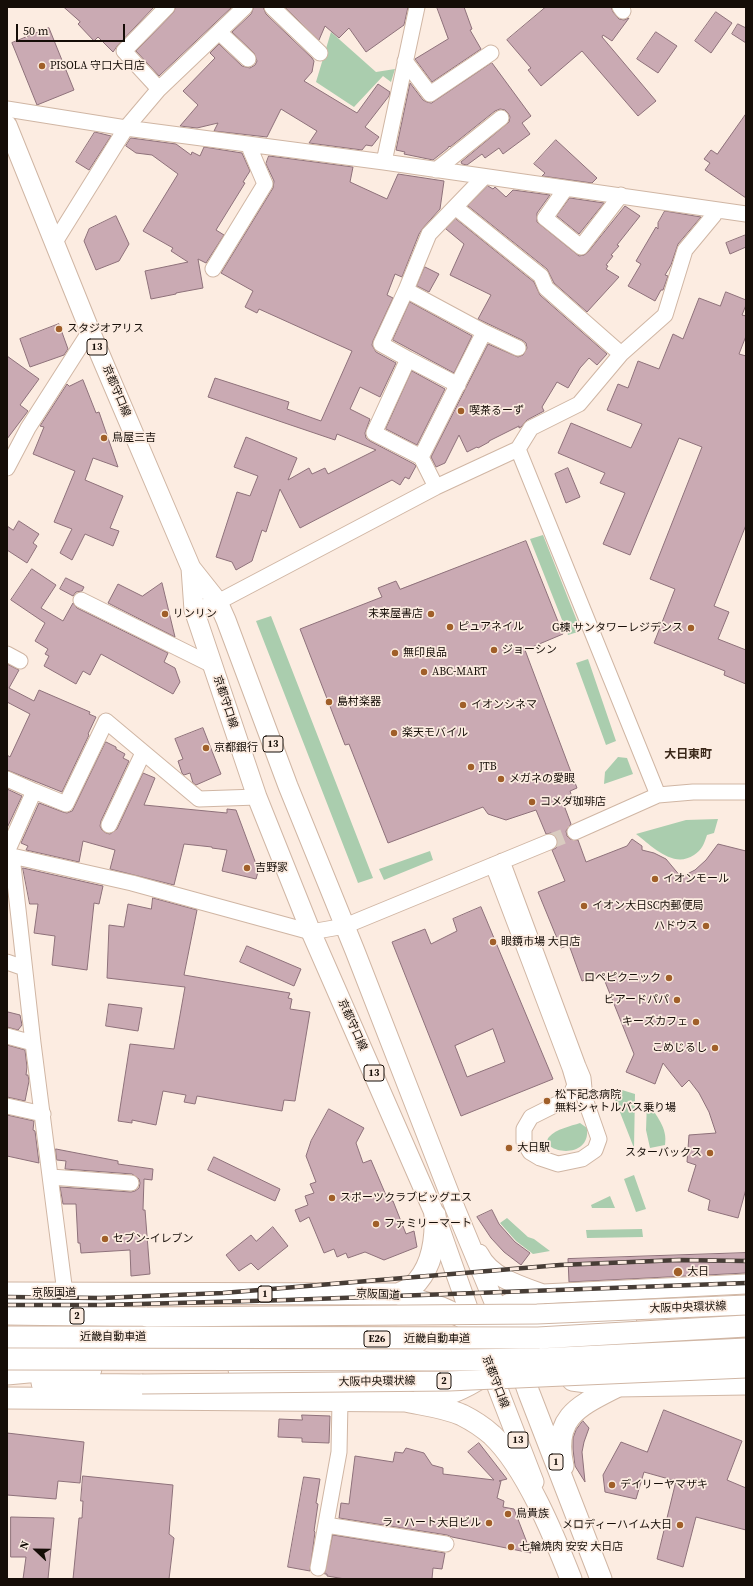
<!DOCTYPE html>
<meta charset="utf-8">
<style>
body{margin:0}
#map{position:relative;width:753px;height:1586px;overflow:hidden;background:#fcece1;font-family:"Source Serif 4",serif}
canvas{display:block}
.frame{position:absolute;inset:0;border:8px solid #150d07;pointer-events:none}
.north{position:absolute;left:16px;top:1530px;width:40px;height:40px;-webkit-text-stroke:3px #fcece1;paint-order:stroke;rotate:292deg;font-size:11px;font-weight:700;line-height:16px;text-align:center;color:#150d07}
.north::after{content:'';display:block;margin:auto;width:14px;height:18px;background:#150d07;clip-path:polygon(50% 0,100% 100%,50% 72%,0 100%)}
.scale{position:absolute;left:16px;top:24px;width:109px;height:18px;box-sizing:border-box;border:2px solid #150d07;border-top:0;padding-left:5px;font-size:12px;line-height:14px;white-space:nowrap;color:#150d07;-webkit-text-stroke:3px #fcece1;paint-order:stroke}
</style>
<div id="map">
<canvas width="753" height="1586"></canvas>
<div class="frame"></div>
<div class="north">N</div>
<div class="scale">50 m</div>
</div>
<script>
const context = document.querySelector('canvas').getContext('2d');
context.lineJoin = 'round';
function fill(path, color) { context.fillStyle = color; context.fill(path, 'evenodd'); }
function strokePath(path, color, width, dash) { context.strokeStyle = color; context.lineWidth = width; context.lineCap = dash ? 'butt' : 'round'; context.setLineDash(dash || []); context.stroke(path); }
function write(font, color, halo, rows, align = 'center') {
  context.font = font + ' "Source Serif 4","Noto Sans JP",serif'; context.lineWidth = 3.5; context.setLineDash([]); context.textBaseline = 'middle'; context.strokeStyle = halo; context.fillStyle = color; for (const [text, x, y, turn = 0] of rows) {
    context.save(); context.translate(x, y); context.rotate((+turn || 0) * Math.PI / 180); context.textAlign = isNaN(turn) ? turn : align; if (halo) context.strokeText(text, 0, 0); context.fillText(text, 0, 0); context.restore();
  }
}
fill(new Path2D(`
 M 331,32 L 376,72 L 395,69 L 391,82 L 383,76 L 354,107 L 316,82 Z
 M 543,535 L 581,631 L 568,635 L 530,539 Z
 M 271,616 L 373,878 L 358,883 L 256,621 Z
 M 588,659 L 616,741 L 606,745 L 576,663 Z
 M 618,757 L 627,758 L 633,774 L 604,784 L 605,772 Z
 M 718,819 L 714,833 L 707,835 C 704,844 702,850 694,855 C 673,869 652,846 636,834 L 686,820 Z
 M 430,851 L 433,860 L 384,880 L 379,869 Z
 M 617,1089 L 622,1090 L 635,1094 L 634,1148 L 612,1092 Z
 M 647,1102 C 656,1115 668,1128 665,1145 L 650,1148 L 646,1130 Z
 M 580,1123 L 587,1128 C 591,1163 537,1151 549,1137 C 556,1129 571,1126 580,1123 Z
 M 634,1175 L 646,1209 L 636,1212 L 624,1179 Z
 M 610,1196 L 615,1208 L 592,1208 L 591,1205 Z
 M 507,1218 L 528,1237 L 534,1239 L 550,1251 L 533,1254 L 516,1241 L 500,1223 Z
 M 642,1229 L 643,1237 L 587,1238 L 586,1230 Z`), '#aacdae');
const building = new Path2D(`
 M 64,7 L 154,7 L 118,45 L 113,52 L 98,37 L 94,41 L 78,24 L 80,22 Z
 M 176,7 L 232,7 L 159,76 L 136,51 L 173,13 Z
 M 254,7 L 263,7 L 266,14 L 312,58 L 314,61 L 312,72 L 304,81 L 357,113 L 378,84 L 390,92 L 389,96 L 365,127 L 379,137 L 372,146 L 366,145 L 362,150 L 309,143 L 317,131 L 281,109 L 267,137 L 214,131 L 218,123 L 197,128 L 180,126 L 198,105 L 183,91 L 215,58 L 210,53 L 219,44 L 242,66 L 250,68 L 255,65 L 257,61 L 254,53 L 232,32 L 251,14 Z
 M 285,7 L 408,7 L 404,25 L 366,52 L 349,28 L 339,38 L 325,26 L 319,40 Z
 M 437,7 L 464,7 L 472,29 L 470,30 L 481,49 L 432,82 L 415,59 L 448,39 Z
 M 546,7 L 611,7 L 613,12 L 619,19 L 624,20 L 629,18 L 612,41 L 603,35 L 602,37 L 656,101 L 638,116 L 582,51 L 541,86 L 528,70 L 531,68 L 507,40 Z
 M 716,12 L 732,23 L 711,53 L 695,41 Z
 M 738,24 L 746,28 L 746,43 L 732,34 Z
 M 49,28 L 74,90 L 37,105 L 12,43 Z
 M 656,32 L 677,46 L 658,73 L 637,59 Z
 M 492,63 L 531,116 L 522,123 L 530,134 L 503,154 L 499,148 L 485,158 L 482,154 L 467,165 L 462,164 L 461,162 L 509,122 L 510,117 L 508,113 L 505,110 L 500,109 L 495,111 L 450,147 L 449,146 L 448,148 L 433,160 L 404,154 L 405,152 L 396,150 L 410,83 L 423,100 L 427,102 L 431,103 Z
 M 746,114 L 746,198 L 705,170 L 710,163 L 704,159 L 711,150 L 717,154 Z
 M 95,132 L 111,136 L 89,170 L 76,162 Z
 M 131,138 L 176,144 L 191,155 L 192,152 L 200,156 L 204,147 L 242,153 L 250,171 L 243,182 L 245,183 L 216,230 L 224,235 L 206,263 L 198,259 L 203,288 L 176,293 L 176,294 L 151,299 L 145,271 L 188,262 L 171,251 L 173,248 L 143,231 L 178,174 L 152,155 L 136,153 L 126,146 Z
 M 556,140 L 597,178 L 592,183 L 542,176 L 545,173 L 534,164 Z
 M 269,156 L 353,167 L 350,182 L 387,199 L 398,174 L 444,181 L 440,209 L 423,228 L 419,234 L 402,277 L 395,274 L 387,295 L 393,298 L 373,341 L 372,345 L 376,352 L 396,363 L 380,397 L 360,387 L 350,409 L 370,419 L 365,433 L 366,438 L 370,441 L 414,464 L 416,466 L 409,479 L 405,477 L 400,485 L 392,480 L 300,528 L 280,489 L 266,532 L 262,530 L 252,561 L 236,570 L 232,562 L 216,557 L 237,492 L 250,496 L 258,476 L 234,467 L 246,437 L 297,458 L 288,480 L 309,468 L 312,474 L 325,468 L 328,474 L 376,450 L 337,434 L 335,440 L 208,397 L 215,378 L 289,402 L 287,409 L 321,421 L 352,351 L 259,309 L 257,313 L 245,307 L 253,291 L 221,273 L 273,188 L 274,181 L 266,164 Z
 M 488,186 L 493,189 L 495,187 L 506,197 L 513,190 L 550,195 L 537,213 L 537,222 L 579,256 L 584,255 L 588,252 L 625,206 L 640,216 L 617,245 L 619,246 L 611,255 L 613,256 L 606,265 L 608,266 L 606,269 L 619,277 L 587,312 L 554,283 L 547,269 L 468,206 Z
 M 570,198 L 604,203 L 579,234 L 557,216 Z
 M 665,211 L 701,217 L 678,244 L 671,265 L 665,275 L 668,276 L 663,290 L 661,290 L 655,301 L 628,286 L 641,264 L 636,261 L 656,227 L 658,229 L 658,223 Z
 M 116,216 L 129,244 L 119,261 L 96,270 L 84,241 L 89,229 Z
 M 456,219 L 534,282 L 540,295 L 607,354 L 597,365 L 589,358 L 580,368 L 568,388 L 557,382 L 542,407 L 544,411 L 527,420 L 521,427 L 519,428 L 519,426 L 489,441 L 489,442 L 478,448 L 477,447 L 467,452 L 459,435 L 445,463 L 436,467 L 431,457 L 488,344 L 518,357 L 523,355 L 527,348 L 526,343 L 522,340 L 478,319 L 491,295 L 450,275 L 464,244 L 446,229 Z
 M 746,235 L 746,247 L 730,254 L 726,243 Z
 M 425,267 L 439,274 L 429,292 L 417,286 Z
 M 726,292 L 746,300 L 746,305 L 742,315 L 746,316 L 746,336 L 739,354 L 746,356 L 746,525 L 714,606 L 729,612 L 718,639 L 746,650 L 746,684 L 724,675 L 725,671 L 654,643 L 675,589 L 650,579 L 702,447 L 679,438 L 630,555 L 603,544 L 625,493 L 600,483 L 605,473 L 558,453 L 571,423 L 631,448 L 642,424 L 607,410 L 618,384 L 628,388 L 638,361 L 659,369 L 673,334 L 683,339 L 699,298 L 720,306 Z
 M 410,302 L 472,336 L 454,373 L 393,340 Z
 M 59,324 L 68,349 L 64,355 L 30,367 L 20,339 Z
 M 7,356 L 39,379 L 20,405 L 28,411 L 7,439 Z
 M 412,371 L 445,389 L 417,445 L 386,429 Z
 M 83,380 L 96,413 L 99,412 L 118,467 L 93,458 L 85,480 L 123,496 L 110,528 L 119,531 L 113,546 L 85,534 L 72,560 L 60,553 L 72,529 L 54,522 L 75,471 L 33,454 L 44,427 L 40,426 L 67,384 L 69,386 Z
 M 568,468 L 580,497 L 566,503 L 555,474 Z
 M 19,521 L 39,534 L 33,543 L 37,546 L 27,563 L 7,550 L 7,526 L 13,530 Z
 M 526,541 L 563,634 L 525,650 L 577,788 L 570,791 L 572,797 L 562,800 L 571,824 L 566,831 L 567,836 L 570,839 L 578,840 L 586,862 L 627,846 L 632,839 L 642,846 L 642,850 L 654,853 L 666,859 L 681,877 L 695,870 L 706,860 L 718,844 L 746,851 L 746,1189 L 738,1218 L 708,1210 L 710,1200 L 688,1191 L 696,1165 L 687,1162 L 689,1135 L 716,1133 L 709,1112 L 699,1093 L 689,1080 L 682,1087 L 663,1063 L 655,1084 L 626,1072 L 634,1054 L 602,974 L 582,981 L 569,945 L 561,948 L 538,892 L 565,881 L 552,850 L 556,848 L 558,844 L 557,838 L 551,833 L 546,834 L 536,810 L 506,820 L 488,814 L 483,807 L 388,843 L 349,744 L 345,745 L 300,629 L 382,597 L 378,588 L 396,581 L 400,589 Z
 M 32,569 L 56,585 L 41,608 L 63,621 L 73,603 L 77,608 L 168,653 L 164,662 L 175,668 L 180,682 L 173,694 L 101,654 L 90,675 L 83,671 L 76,684 L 44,666 L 49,656 L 45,654 L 48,649 L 35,641 L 45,623 L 11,600 Z
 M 66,578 L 84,587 L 82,591 L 76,592 L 73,596 L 60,589 Z
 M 162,583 L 175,637 L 108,603 L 118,584 L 142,596 Z
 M 7,664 L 19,670 L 9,688 L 34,701 L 39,690 L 90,712 L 89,714 L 96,717 L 88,734 L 89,735 L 62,792 L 7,770 L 7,755 L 10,757 L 30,714 L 7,702 Z
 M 203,728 L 221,774 L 196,785 L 193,783 L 190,773 L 184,775 L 182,773 L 178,761 L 183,759 L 175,739 Z
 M 106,742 L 116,747 L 116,749 L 125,754 L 123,758 L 129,761 L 101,821 L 100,826 L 102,830 L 106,833 L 110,834 L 117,829 L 143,773 L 155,778 L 144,805 L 227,813 L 227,809 L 236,810 L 256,864 L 260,865 L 256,879 L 222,871 L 227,850 L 212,848 L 212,847 L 184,844 L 174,885 L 110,869 L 115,850 L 83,841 L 79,862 L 26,850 L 28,846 L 21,843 L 39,803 L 63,812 L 67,813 L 72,811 Z
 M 7,789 L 22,796 L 7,828 Z
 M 23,868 L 103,886 L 99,904 L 94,903 L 87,970 L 52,965 L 55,936 L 34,933 L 38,904 L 30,904 Z
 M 153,898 L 197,910 L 184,975 L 290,993 L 288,998 L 292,999 L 290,1009 L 310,1012 L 295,1101 L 284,1100 L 282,1111 L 197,1096 L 195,1104 L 184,1102 L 186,1095 L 163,1091 L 156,1125 L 132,1120 L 132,1123 L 118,1121 L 130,1044 L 174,1049 L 185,987 L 107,978 L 109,925 L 124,927 L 128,904 L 151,909 Z
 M 481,907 L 553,1079 L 461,1116 L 392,942 L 425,929 L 431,944 L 457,931 L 453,919 ZM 493,1029 L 505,1062 L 467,1077 L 455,1046 Z
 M 247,946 L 301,969 L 294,986 L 240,962 Z
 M 109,1004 L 142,1008 L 138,1031 L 106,1026 Z
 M 8,1012 L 20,1015 L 22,1025 L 18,1030 L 7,1027 Z
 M 7,1045 L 25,1050 L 27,1067 L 26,1075 L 28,1075 L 29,1081 L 25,1101 L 7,1097 Z
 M 329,1109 L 364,1128 L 356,1143 L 363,1163 L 371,1160 L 388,1200 L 393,1201 L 406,1234 L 414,1231 L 417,1247 L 384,1260 L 365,1252 L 348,1258 L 346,1253 L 337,1257 L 334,1249 L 324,1253 L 309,1217 L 300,1222 L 295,1210 L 308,1205 L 305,1196 L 314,1193 L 310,1184 L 316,1182 L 306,1156 L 311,1141 Z
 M 7,1115 L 34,1121 L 33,1130 L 35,1131 L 39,1163 L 7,1156 Z
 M 56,1149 L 118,1161 L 118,1164 L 153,1169 L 152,1180 L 144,1179 L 143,1210 L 145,1210 L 150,1274 L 131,1276 L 130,1250 L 81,1253 L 80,1243 L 78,1243 L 76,1204 L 63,1204 L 60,1187 L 131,1192 L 135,1191 L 139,1188 L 140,1183 L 139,1179 L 132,1174 L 65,1169 L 66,1161 L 57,1160 Z
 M 214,1157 L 280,1189 L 275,1201 L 208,1170 Z
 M 492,1210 L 499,1224 L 515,1242 L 530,1253 L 521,1265 L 504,1252 L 491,1238 L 477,1217 Z
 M 273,1227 L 288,1246 L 258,1270 L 251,1263 L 239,1271 L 226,1255 L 251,1235 L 256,1241 Z
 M 746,1253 L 746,1273 L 569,1282 L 568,1259 Z
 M 664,1410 L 742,1441 L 727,1480 L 746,1488 L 746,1530 L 696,1517 L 683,1567 L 657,1559 L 676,1481 L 644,1472 L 636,1499 L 605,1492 L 603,1475 L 621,1442 L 647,1452 Z
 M 302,1415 L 330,1416 L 329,1443 L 302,1442 L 302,1438 L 278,1437 L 279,1419 L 302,1420 Z
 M 583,1421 L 589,1428 L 584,1442 L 582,1452 L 585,1482 L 575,1466 L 573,1449 L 573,1438 L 576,1430 Z
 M 7,1433 L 84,1442 L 80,1483 L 58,1481 L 56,1499 L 7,1495 Z
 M 479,1443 L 507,1479 L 499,1481 L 501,1481 L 497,1498 L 504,1501 L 503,1507 L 514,1509 L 531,1553 L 452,1537 L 447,1535 L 339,1518 L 341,1503 L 349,1504 L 355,1456 L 393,1462 L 395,1452 L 403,1453 L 406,1448 L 424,1453 L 432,1465 L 443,1468 L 443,1474 L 494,1480 L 468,1452 Z
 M 83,1476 L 173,1485 L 169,1534 L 174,1538 L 169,1579 L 73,1579 L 79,1518 L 82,1518 L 83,1501 L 81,1501 Z
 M 304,1477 L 320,1479 L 316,1503 L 318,1504 L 314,1531 L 315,1532 L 310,1571 L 288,1567 Z
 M 11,1517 L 54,1518 L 48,1579 L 23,1579 L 26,1557 L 11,1557 Z
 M 333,1535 L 445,1553 L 442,1569 L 433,1568 L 432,1579 L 345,1579 L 327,1576 L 327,1574 L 325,1574 Z`);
fill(building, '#caaab3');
strokePath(building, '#8e717a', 1);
strokePath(new Path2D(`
 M 549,842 L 575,832`), '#d9cbc0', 15, [15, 8]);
const minor = new Path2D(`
 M 272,7 L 320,53
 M 620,7 L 623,11
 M 219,32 L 248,59
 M 405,61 L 430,94 L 491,53
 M 159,89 L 124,51 L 167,7
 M 7,109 L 126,128 L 384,162 L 746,214
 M 384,162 L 417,7
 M 436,170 L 501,118
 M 484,177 L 429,234 L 406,290 L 484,332 L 518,348
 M 566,188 L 545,218 L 581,247 L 621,195
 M 455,207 L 541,276 L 546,288 L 621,354
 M 55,242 L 126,128 L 159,89 L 245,7
 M 213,269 L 265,184 L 248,144
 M 406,290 L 381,344 L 408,359 L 374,433 L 421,457
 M 408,359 L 458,385
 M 518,449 L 658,795
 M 7,468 L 28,428 L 90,331
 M 436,487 L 421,457 L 484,332
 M 81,600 L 212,665
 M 194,610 L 218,602 L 436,487 L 518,449 L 531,428 L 579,404 L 621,354 L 665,315 L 685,250 L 714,215
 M 7,654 L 20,661
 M 7,779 L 34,791
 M 257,797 L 199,799 L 106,721 L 66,804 L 34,791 L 7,852 L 12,856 L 132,883 L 311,932 L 345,926 L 549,842
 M 109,825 L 143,753
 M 575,832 L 658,795 L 693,792 L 746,792
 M 12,856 L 33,1043 L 65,1293
 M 493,865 L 570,1068 L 575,1085 L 569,1098 L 531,1117 L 524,1129 L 524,1142 L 530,1152 L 540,1158 L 558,1164 L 582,1159 L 595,1150 L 599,1139 L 585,1099 L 583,1078 L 578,1066 L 502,861
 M 7,962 L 24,968
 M 7,1036 L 33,1043
 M 7,1106 L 43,1114
 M 51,1177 L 131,1183
 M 326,1525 L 446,1544
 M 318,1568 L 339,1452 L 340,1401`);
const major = new Path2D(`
 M 7,125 L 90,331 L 191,568 L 218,602 L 226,620 L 288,786 L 355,951 L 455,1208 L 512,1345
 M 191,568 L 194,610 L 257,797 L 311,932 L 435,1215 L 481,1345 L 534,1482
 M 479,1254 C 490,1277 520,1286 543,1294 L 746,1284
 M 7,1315 L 147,1317
 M 490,1320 C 506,1301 517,1298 541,1295
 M 499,1334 L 513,1328 L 627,1323
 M 590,1346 L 746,1337
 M 238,1370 L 449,1371 L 474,1361
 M 7,1375 L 71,1369 L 92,1369
 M 572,1381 L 616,1387 L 746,1385
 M 41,1383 L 142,1384`);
const highway = new Path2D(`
 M 7,1293 L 398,1294 L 442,1308 L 460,1316 L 494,1333 L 512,1345 L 529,1393 L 601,1579
 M 398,1294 C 402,1292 408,1290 412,1287 C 432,1269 436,1240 435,1215
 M 7,1398 L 405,1401 C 424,1405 444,1407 462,1415 C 472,1420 483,1427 492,1435 C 526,1467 554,1536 571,1579
 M 420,1400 C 445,1397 464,1389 485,1375
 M 563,1466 C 552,1417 579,1406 616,1387`);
strokePath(minor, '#d0b6a4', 17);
strokePath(major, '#d0b6a4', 21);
strokePath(highway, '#d0b6a4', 23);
strokePath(minor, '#fff', 15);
strokePath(major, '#fff', 19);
strokePath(highway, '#fff', 21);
const rail = new Path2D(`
 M 7,1297 L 101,1298 L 223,1293 L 560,1265 L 679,1260 L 746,1261
 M 7,1305 L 102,1305 L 287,1300 L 746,1283`);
strokePath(rail, '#473d36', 4.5);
strokePath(rail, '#fcece1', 3, [9]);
const majorBridge = new Path2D(`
 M 147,1317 L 537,1314 L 746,1305
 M 142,1384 L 449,1381 L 746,1368`);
const highwayBridge = new Path2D(`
 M 7,1337 L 538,1338 L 746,1326
 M 7,1359 L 456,1360 L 540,1359 L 746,1349`);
strokePath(majorBridge, '#d0b6a4', 21, []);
strokePath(highwayBridge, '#d0b6a4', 23, []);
strokePath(majorBridge, '#fff', 19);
strokePath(highwayBridge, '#fff', 21);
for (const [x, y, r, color] of [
 [42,66,4,"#a05f29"],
 [59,329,4,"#a05f29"],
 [461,411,4,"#a05f29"],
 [104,438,4,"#a05f29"],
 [165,614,4,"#a05f29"],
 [431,614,4,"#a05f29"],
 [450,627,4,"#a05f29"],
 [691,628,4,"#a05f29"],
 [494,650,4,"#a05f29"],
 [395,653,4,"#a05f29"],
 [424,672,4,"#a05f29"],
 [329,702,4,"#a05f29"],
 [463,705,4,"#a05f29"],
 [394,733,4,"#a05f29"],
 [206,748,4,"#a05f29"],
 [471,767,4,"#a05f29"],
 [501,779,4,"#a05f29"],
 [532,802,4,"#a05f29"],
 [247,868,4,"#a05f29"],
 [655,879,4,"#a05f29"],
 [584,906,4,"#a05f29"],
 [706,926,4,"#a05f29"],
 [493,942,4,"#a05f29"],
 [669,978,4,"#a05f29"],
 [677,1000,4,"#a05f29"],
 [696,1022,4,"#a05f29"],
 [715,1048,4,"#a05f29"],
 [547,1101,4,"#a05f29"],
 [509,1148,4,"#a05f29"],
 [710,1153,4,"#a05f29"],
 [332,1198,4,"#a05f29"],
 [376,1224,4,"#a05f29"],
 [105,1239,4,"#a05f29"],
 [678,1272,5,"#a05f29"],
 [612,1485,4,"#a05f29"],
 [508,1514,4,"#a05f29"],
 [489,1523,4,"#a05f29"],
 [680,1525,4,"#a05f29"],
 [511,1547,4,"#a05f29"]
]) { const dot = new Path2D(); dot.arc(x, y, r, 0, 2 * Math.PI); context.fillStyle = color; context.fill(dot); strokePath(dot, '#fcece1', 1.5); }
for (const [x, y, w] of [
 [97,347,20],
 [273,744,20],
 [374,1073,20],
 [265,1294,14],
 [77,1316,14],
 [377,1339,26],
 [444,1381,14],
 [518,1440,20],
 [556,1462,14]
]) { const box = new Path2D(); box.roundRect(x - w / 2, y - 8, w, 16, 3); context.fillStyle = '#fcece1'; context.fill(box); strokePath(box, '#150d07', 1); }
write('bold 10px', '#150d07', null, [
 ["13",97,347],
 ["13",273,744],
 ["13",374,1073],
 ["1",265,1294],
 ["2",77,1316],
 ["E26",377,1339],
 ["2",444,1381],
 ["13",518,1440],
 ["1",556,1462]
]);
write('11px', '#150d07', '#fcece1', [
 ["PISOLA 守口大日店",50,66],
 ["スタジオアリス",67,329],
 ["喫茶るーず",469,411],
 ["鳥屋三吉",112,438],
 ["リンリン",173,614],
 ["未来屋書店",423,614,"right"],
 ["ピュアネイル",458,627],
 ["G棟 サンタワーレジデンス",683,628,"right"],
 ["ジョーシン",502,650],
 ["無印良品",403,653],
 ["ABC-MART",432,672],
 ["島村楽器",337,702],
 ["イオンシネマ",471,705],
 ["楽天モバイル",402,733],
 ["京都銀行",214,748],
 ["JTB",479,767],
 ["メガネの愛眼",509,779],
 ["コメダ珈琲店",540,802],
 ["吉野家",255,868],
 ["イオンモール",663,879],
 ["イオン大日SC内郵便局",592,906],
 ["ハドウス",698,926,"right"],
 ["眼鏡市場 大日店",501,942],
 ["ロペピクニック",661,978,"right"],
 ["ビアードパパ",669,1000,"right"],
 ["キーズカフェ",688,1022,"right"],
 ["こめじるし",707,1048,"right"],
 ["松下記念病院",555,1095],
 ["無料シャトルバス乗り場",555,1108],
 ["大日駅",517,1148],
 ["スターバックス",702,1153,"right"],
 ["スポーツクラブビッグエス",340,1198],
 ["ファミリーマート",384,1224],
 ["セブン-イレブン",113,1239],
 ["大日",687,1272],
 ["デイリーヤマザキ",620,1485],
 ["鳥貴族",516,1514],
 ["ラ・ハート大日ビル",481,1523,"right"],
 ["メロディーハイム大日",672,1525,"right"],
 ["七輪焼肉 安安 大日店",519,1547]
], 'left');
write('11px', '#150d07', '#fcece1', [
 ["京都守口線",116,391,67],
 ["京都守口線",225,702,72],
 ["京都守口線",352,1025,66],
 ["京阪国道",54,1293],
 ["京阪国道",378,1295,3],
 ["大阪中央環状線",688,1308,-2],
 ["近畿自動車道",113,1337],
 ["近畿自動車道",437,1339],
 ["大阪中央環状線",377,1382,-1],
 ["京都守口線",495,1382,69]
]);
write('bold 12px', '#3b2819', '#fcece1', [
 ["大日東町",688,755]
]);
</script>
